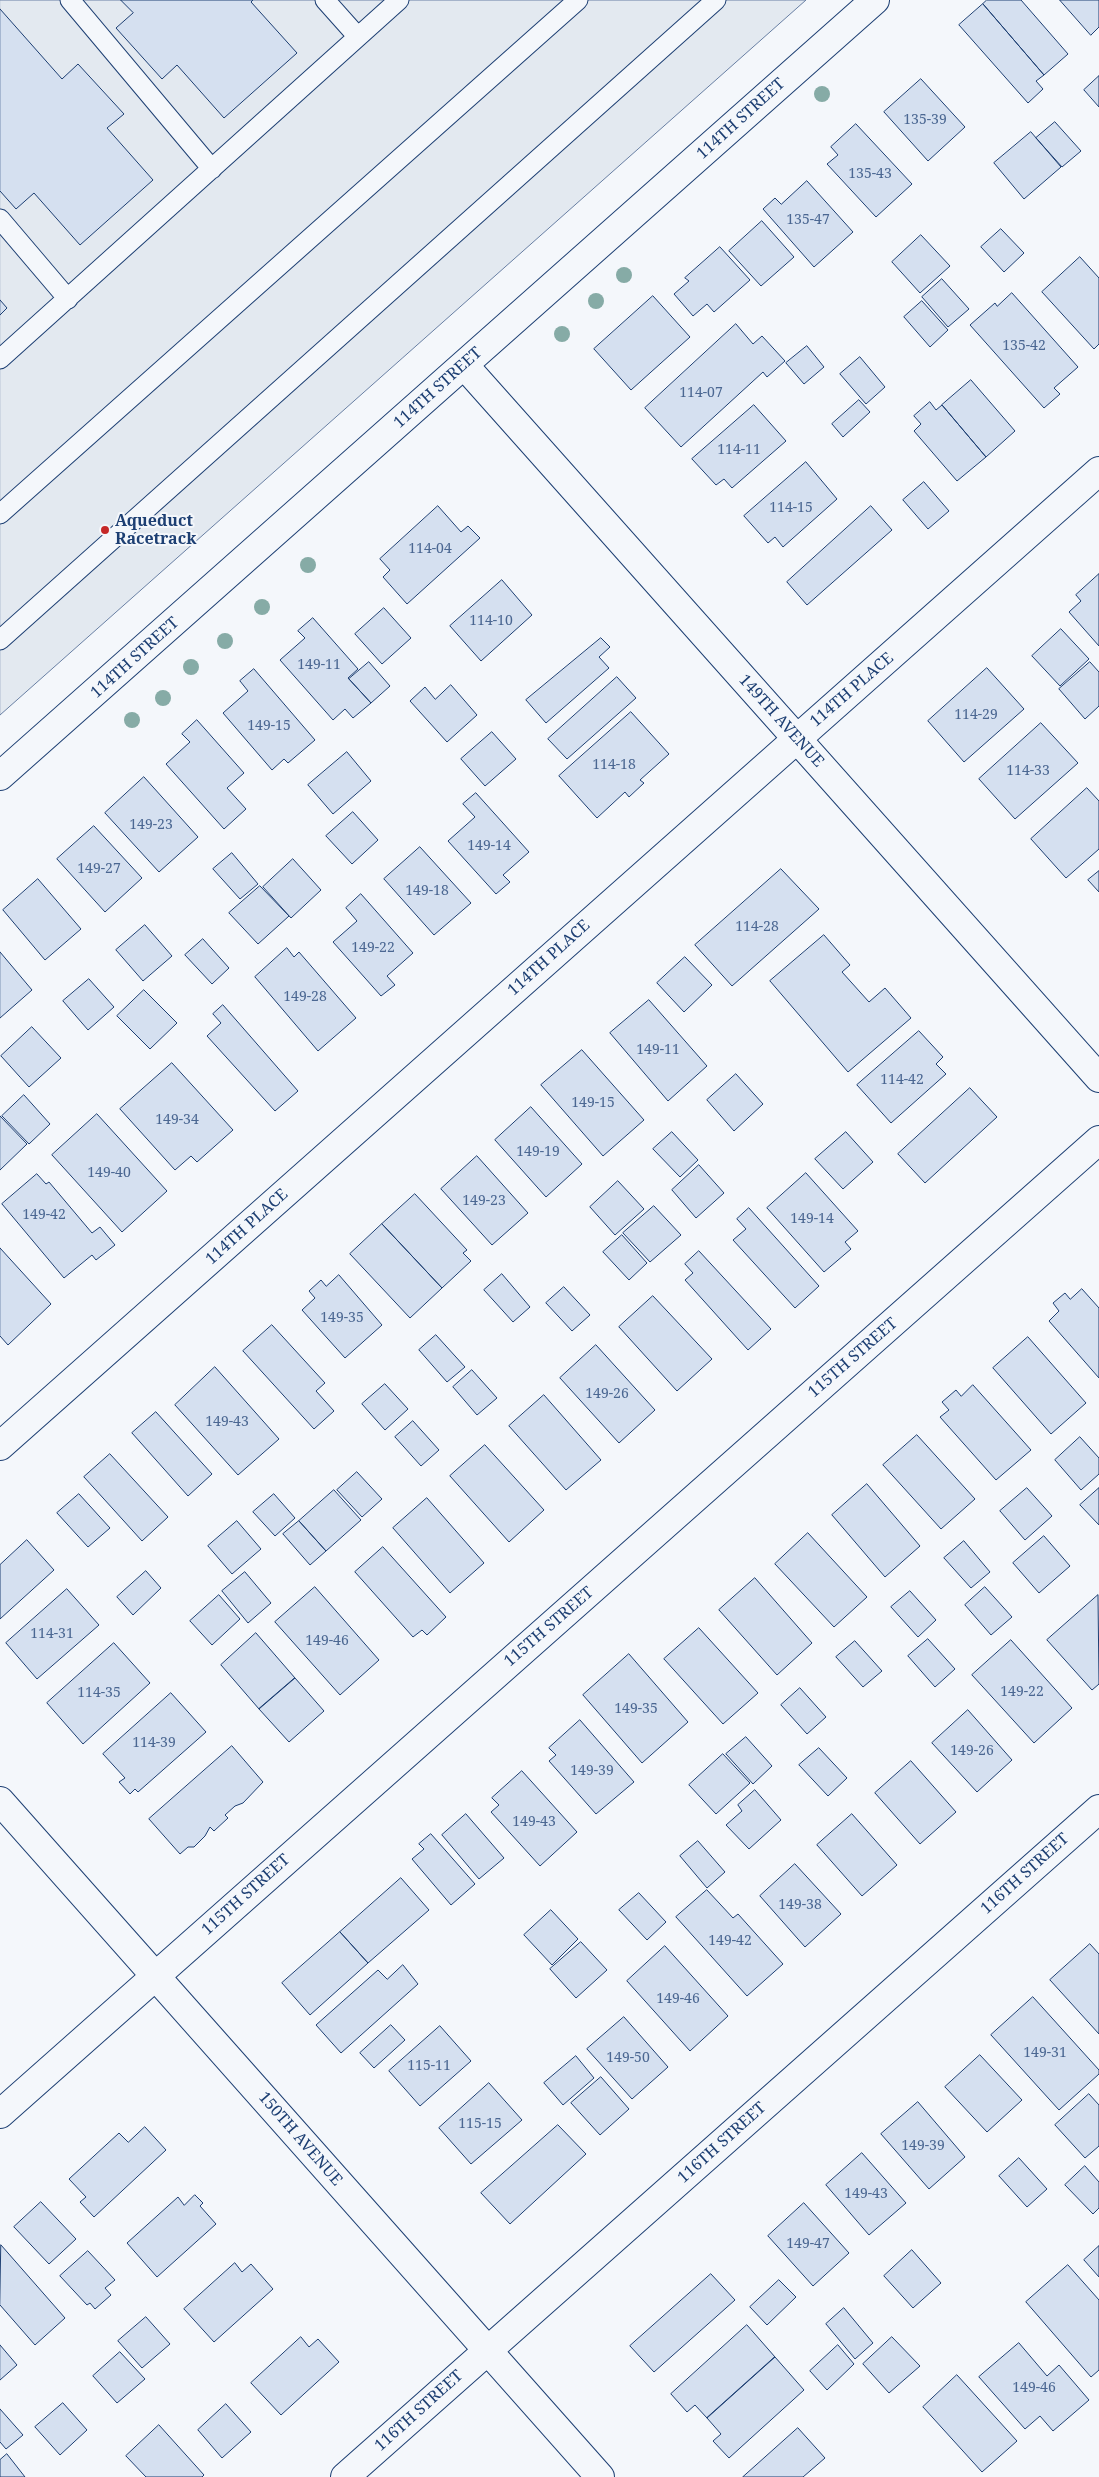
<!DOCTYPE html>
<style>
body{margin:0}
canvas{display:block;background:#f4f7fb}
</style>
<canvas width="1099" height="2477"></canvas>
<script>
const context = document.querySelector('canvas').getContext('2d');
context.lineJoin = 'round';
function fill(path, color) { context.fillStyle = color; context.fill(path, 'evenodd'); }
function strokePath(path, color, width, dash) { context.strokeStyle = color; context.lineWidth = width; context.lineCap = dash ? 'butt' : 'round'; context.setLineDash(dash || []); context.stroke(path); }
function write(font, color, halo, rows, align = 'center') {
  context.font = font + ' "Noto Serif",serif'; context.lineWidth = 4; context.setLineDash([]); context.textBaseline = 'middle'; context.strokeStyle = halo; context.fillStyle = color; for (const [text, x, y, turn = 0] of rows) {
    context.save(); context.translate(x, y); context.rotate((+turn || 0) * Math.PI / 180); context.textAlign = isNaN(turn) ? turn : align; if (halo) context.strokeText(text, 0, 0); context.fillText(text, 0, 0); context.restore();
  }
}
const green = new Path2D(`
 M 0,0 L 806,0 L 0,715 Z`);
fill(green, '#e3e9f0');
strokePath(green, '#687fa3', 1);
const building = new Path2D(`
 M 121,0 L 253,0 L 251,2 L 297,53 L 224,118 L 177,65 L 162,79 L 116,28 L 133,13 Z
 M 987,0 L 1021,0 L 1068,54 L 1044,75 L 983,4 Z
 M 1060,0 L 1099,0 L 1099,27 L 1091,35 Z
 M 983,4 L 1044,75 L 1036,81 L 1043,89 L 1028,103 L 959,25 Z
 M 0,9 L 62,79 L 78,64 L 124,114 L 107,128 L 153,180 L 80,245 L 34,193 L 16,209 L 0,191 Z
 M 1099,76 L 1099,107 L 1084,90 Z
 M 921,79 L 965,127 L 928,161 L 884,112 Z
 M 1055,122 L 1081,151 L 1062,167 L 1036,138 Z
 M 856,124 L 912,184 L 876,217 L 827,164 L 838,155 L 831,147 Z
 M 1031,132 L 1061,167 L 1024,199 L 994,163 Z
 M 807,181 L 853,232 L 814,267 L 763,209 L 775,198 L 781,204 Z
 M 762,221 L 794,257 L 761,286 L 729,251 Z
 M 1001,229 L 1024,253 L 1004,272 L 981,247 Z
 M 921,235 L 950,266 L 920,293 L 892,262 Z
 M 720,247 L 750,280 L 714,312 L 707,304 L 693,316 L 674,294 L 689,281 L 685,278 Z
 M 1080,257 L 1099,278 L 1099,344 L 1094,349 L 1042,292 Z
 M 942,279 L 969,309 L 948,327 L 922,297 Z
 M 1012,293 L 1078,367 L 1054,388 L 1060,394 L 1044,408 L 970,325 L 995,303 L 997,306 Z
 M 653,296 L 690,337 L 631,390 L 594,349 Z
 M 0,300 L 7,308 L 0,315 Z
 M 922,301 L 948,330 L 930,347 L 904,317 Z
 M 736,324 L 753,344 L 762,336 L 785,361 L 767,377 L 763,372 L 681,447 L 645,408 Z
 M 807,346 L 824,367 L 804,384 L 786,363 Z
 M 860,357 L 885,387 L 866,404 L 840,374 Z
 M 971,380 L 1015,431 L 986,457 L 942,405 Z
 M 859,400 L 870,412 L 843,437 L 832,424 Z
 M 930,402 L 936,410 L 942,405 L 986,457 L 957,481 L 914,431 L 921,424 L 914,416 Z
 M 754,405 L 786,441 L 732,488 L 724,479 L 716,485 L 692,459 Z
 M 806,462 L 837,499 L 783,547 L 775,537 L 768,543 L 744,516 Z
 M 924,482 L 949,511 L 928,529 L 903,500 Z
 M 438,506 L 461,532 L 468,526 L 480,538 L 407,604 L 383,577 L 390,570 L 380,559 Z
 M 871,506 L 892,530 L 807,605 L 787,582 Z
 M 1099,574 L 1099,646 L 1069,612 L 1081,601 L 1076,595 Z
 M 502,580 L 532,615 L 481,661 L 450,626 Z
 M 384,608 L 411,638 L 382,664 L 355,634 Z
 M 313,618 L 358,669 L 348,678 L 371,703 L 353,718 L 345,709 L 333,720 L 280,660 L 305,638 L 298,631 Z
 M 1061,629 L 1089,659 L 1060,686 L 1032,656 Z
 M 601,638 L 610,647 L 599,657 L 609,668 L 546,723 L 526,700 Z
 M 369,662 L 390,686 L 371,703 L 349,679 Z
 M 1090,662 L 1099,672 L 1099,706 L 1085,719 L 1059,689 Z
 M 987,668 L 1024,709 L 964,762 L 928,721 Z
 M 254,669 L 315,740 L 288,763 L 284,759 L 272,770 L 223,713 L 248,691 L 240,681 Z
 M 617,677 L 636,698 L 567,759 L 548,739 Z
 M 451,685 L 477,715 L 447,742 L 410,701 L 425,687 L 435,699 Z
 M 631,712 L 669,754 L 640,780 L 644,783 L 629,797 L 625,792 L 597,818 L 559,776 Z
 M 197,720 L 244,773 L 227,788 L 246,809 L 224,829 L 166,764 L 190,742 L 182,734 Z
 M 1041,723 L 1078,763 L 1015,819 L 979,779 Z
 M 492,732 L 516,759 L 485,786 L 461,759 Z
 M 347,752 L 371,781 L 333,814 L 308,785 Z
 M 144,777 L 198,837 L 159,872 L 105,813 Z
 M 1087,788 L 1099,801 L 1099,849 L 1066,878 L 1031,839 Z
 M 476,793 L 529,852 L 503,875 L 510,882 L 496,894 L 448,841 L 475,817 L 463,804 Z
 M 353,812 L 378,840 L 352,864 L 326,836 Z
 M 94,826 L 142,878 L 105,912 L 57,859 Z
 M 420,847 L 471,903 L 434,935 L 384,879 Z
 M 232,853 L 258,884 L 240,899 L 213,869 Z
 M 293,859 L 321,890 L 291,918 L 263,887 Z
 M 781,869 L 819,909 L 732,986 L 695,945 Z
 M 1099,871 L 1099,892 L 1088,880 Z
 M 38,879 L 81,929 L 45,960 L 3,910 Z
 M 260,886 L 289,916 L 258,944 L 229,913 Z
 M 361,894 L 413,953 L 387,976 L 395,985 L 381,996 L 333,942 L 357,921 L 346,908 Z
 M 145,925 L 172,956 L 143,981 L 116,950 Z
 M 824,935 L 850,965 L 842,972 L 869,1002 L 885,988 L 911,1018 L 848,1072 L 770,981 Z
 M 203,939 L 229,968 L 212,984 L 185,955 Z
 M 287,948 L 294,957 L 299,952 L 356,1018 L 318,1051 L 255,977 Z
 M 0,952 L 32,990 L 0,1018 Z
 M 685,957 L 712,985 L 684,1012 L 657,983 Z
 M 89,979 L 114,1007 L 88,1030 L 63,1001 Z
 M 144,990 L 177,1023 L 150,1049 L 117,1016 Z
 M 649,1000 L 707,1066 L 668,1101 L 610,1033 Z
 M 223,1005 L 298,1091 L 275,1111 L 207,1036 L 221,1023 L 213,1014 Z
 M 32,1027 L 61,1058 L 29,1087 L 1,1056 Z
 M 919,1031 L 943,1057 L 936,1064 L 946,1074 L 891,1123 L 857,1085 Z
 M 582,1050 L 644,1120 L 603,1156 L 541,1085 Z
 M 172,1063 L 233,1130 L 197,1162 L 191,1156 L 175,1170 L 120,1109 Z
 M 736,1074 L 763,1104 L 734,1131 L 707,1100 Z
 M 970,1088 L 997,1117 L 925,1183 L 898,1154 Z
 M 24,1095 L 50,1124 L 29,1144 L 2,1116 Z
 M 531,1107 L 582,1164 L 546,1197 L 495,1140 Z
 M 97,1114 L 167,1191 L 122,1232 L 52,1155 Z
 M 0,1116 L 27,1144 L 0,1170 Z
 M 672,1132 L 698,1160 L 680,1177 L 653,1149 Z
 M 846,1132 L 873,1162 L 843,1189 L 815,1159 Z
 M 477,1156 L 528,1213 L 492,1245 L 441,1189 Z
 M 699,1165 L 724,1193 L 696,1218 L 672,1190 Z
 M 806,1173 L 858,1231 L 845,1242 L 851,1249 L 824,1272 L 767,1208 Z
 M 37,1174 L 46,1184 L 49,1182 L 92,1233 L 100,1227 L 115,1245 L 96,1260 L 92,1255 L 64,1278 L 2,1204 Z
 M 618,1181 L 644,1209 L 615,1235 L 590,1207 Z
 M 415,1194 L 467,1250 L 463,1253 L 471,1261 L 442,1288 L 382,1224 Z
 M 654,1206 L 681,1235 L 650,1262 L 623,1233 Z
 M 749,1208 L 819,1286 L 795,1308 L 733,1240 L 746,1229 L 737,1219 Z
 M 382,1224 L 442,1288 L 410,1318 L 350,1254 Z
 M 622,1235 L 647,1263 L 629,1280 L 603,1252 Z
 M 0,1248 L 51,1304 L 8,1345 L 0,1336 Z
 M 699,1251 L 771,1329 L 748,1350 L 685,1280 L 693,1273 L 685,1264 Z
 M 502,1274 L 530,1307 L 513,1322 L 484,1290 Z
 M 339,1275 L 382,1325 L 345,1358 L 302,1310 L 315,1298 L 309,1291 L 321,1280 L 326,1286 Z
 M 564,1287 L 590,1315 L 572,1331 L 546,1303 Z
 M 1082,1289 L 1099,1308 L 1099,1378 L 1049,1321 L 1059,1311 L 1053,1303 L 1065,1293 L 1070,1299 Z
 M 653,1296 L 712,1359 L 677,1391 L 619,1327 Z
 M 272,1325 L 325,1383 L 316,1391 L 334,1411 L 314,1429 L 243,1351 Z
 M 436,1335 L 465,1367 L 447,1382 L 419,1350 Z
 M 1028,1337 L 1086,1403 L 1051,1434 L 993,1368 Z
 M 596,1345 L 655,1410 L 619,1443 L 560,1378 Z
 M 215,1367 L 279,1439 L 238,1475 L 175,1405 Z
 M 472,1370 L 497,1398 L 477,1415 L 453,1387 Z
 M 385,1384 L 408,1409 L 385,1430 L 362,1404 Z
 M 973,1385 L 1031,1450 L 996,1480 L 940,1417 L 949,1410 L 942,1402 L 956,1390 L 961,1396 Z
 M 544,1395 L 601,1460 L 566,1490 L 509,1426 Z
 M 156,1412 L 212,1474 L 188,1496 L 132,1433 Z
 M 413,1421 L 439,1450 L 421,1466 L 395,1437 Z
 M 917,1435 L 975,1499 L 941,1529 L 883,1465 Z
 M 1080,1437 L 1099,1458 L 1099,1474 L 1081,1490 L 1055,1460 Z
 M 485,1445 L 544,1510 L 509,1542 L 450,1476 Z
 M 110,1454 L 168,1517 L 142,1541 L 84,1477 Z
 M 357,1472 L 382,1499 L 362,1517 L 337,1490 Z
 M 867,1484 L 920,1546 L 885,1577 L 832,1515 Z
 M 1027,1488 L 1052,1516 L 1025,1540 L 1000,1511 Z
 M 1099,1488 L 1099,1525 L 1080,1505 Z
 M 334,1490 L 361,1520 L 326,1551 L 299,1521 Z
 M 79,1494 L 110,1528 L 88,1547 L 57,1513 Z
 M 274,1494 L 295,1518 L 275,1536 L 253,1512 Z
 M 427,1498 L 484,1563 L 450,1593 L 393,1528 Z
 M 237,1521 L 261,1549 L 232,1574 L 208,1546 Z
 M 299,1521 L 326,1551 L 310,1565 L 283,1534 Z
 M 808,1533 L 867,1597 L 834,1627 L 775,1564 Z
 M 1044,1536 L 1070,1566 L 1039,1593 L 1013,1563 Z
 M 27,1540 L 54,1570 L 0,1619 L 0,1565 Z
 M 964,1541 L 990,1572 L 971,1588 L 944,1558 Z
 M 383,1547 L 446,1617 L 427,1635 L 422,1630 L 413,1637 L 355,1572 Z
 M 146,1571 L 161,1588 L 133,1615 L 117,1597 Z
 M 245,1572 L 271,1603 L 248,1623 L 222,1591 Z
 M 755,1578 L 812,1643 L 777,1675 L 719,1610 Z
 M 315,1587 L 379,1660 L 340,1695 L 275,1622 Z
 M 985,1587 L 1012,1617 L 991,1635 L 965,1605 Z
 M 67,1589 L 99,1625 L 37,1679 L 6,1643 Z
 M 910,1591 L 936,1620 L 918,1637 L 891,1607 Z
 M 219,1595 L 240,1619 L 212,1645 L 190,1621 Z
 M 1098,1595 L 1099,1684 L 1092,1690 L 1047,1640 Z
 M 699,1628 L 758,1693 L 723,1724 L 664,1659 Z
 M 256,1633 L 295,1678 L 259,1709 L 221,1665 Z
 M 928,1639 L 955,1669 L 935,1687 L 908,1656 Z
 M 1011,1640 L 1072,1708 L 1034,1743 L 972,1675 Z
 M 855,1641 L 882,1671 L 863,1687 L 836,1657 Z
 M 114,1643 L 150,1683 L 83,1744 L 47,1703 Z
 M 629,1654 L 688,1722 L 642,1763 L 583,1695 Z
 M 295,1678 L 324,1711 L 289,1742 L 259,1709 Z
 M 800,1688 L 826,1717 L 807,1734 L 781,1705 Z
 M 171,1693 L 206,1732 L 138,1792 L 135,1789 L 130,1794 L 119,1782 L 125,1778 L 103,1754 Z
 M 968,1710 L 1012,1760 L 977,1792 L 932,1743 Z
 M 580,1720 L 634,1782 L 596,1814 L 549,1761 L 556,1755 L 549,1748 Z
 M 746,1737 L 772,1766 L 753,1784 L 726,1754 Z
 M 232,1746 L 263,1782 L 243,1803 L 235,1806 L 225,1815 L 228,1818 L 214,1831 L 210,1827 L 205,1836 L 194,1847 L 188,1847 L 180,1854 L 149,1819 Z
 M 819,1748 L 847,1778 L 828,1796 L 799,1765 Z
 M 723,1754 L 750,1783 L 716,1814 L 689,1785 Z
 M 911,1761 L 956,1812 L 920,1844 L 875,1793 Z
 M 522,1771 L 577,1832 L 540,1866 L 491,1812 L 499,1805 L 492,1798 Z
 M 755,1790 L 781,1820 L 749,1849 L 726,1825 L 742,1811 L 738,1805 Z
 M 466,1814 L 504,1858 L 479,1879 L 442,1835 Z
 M 852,1814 L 897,1865 L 862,1896 L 817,1845 Z
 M 431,1834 L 475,1884 L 451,1905 L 412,1859 L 424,1849 L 419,1844 Z
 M 698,1841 L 725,1872 L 707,1888 L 680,1856 Z
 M 795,1864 L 841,1914 L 805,1947 L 760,1896 Z
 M 401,1878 L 429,1910 L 368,1963 L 340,1932 Z
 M 707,1890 L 733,1918 L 738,1914 L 783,1964 L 747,1996 L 676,1917 Z
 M 639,1893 L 666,1922 L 647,1940 L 619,1910 Z
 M 551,1910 L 578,1939 L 552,1965 L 524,1935 Z
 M 340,1932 L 368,1963 L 310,2015 L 282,1983 Z
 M 581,1942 L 607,1970 L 576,1998 L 550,1969 Z
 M 1090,1944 L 1099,1954 L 1099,2034 L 1050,1980 Z
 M 665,1946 L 728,2016 L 690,2051 L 627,1981 Z
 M 403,1965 L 418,1984 L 341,2053 L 316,2025 L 378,1970 L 387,1979 Z
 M 1033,1997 L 1099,2070 L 1099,2074 L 1059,2110 L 991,2035 Z
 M 624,2017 L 668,2067 L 632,2099 L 587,2049 Z
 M 391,2025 L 405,2040 L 374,2068 L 360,2053 Z
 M 440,2026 L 471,2061 L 420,2106 L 389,2071 Z
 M 980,2055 L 1022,2100 L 987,2132 L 945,2087 Z
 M 576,2056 L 594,2078 L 563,2105 L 544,2083 Z
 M 601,2077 L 629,2109 L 600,2135 L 571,2103 Z
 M 489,2083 L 522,2120 L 471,2164 L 439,2128 Z
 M 1089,2094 L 1099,2105 L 1099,2146 L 1085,2158 L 1055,2125 Z
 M 918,2102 L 965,2157 L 929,2189 L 881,2134 Z
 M 558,2125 L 586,2154 L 510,2224 L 481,2193 Z
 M 145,2127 L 166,2150 L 94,2217 L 80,2202 L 86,2197 L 69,2179 L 119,2133 L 128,2142 Z
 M 862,2153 L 906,2203 L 869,2235 L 826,2185 Z
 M 1019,2158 L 1047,2189 L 1027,2207 L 999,2176 Z
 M 1085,2166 L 1099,2182 L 1099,2208 L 1093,2214 L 1065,2185 Z
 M 195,2195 L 203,2203 L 200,2206 L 216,2224 L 157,2277 L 127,2243 L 178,2197 L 184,2205 Z
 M 41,2202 L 76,2239 L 49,2264 L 14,2227 Z
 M 804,2203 L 849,2253 L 813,2286 L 768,2236 Z
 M 1,2245 L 65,2318 L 35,2345 L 0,2305 Z
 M 1099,2246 L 1099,2277 L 1084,2260 Z
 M 912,2250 L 941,2283 L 913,2308 L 884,2276 Z
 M 88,2251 L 115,2280 L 105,2288 L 111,2295 L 95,2309 L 90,2303 L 87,2305 L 60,2276 Z
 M 235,2263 L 242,2272 L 251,2264 L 273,2289 L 214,2342 L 184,2309 Z
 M 1068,2265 L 1099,2300 L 1099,2370 L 1091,2377 L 1026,2302 Z
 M 711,2274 L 735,2300 L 654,2372 L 630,2346 Z
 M 779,2280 L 796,2297 L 767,2325 L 750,2307 Z
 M 844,2308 L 873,2343 L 855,2359 L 826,2324 Z
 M 146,2317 L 170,2344 L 142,2368 L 118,2341 Z
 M 747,2325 L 775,2357 L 707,2418 L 695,2405 L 687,2412 L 671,2394 Z
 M 301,2337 L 309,2347 L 318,2339 L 339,2362 L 281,2415 L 251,2383 Z
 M 892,2337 L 920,2366 L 889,2393 L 863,2364 Z
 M 1019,2343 L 1047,2376 L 1059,2365 L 1089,2400 L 1053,2431 L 1040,2416 L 1025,2429 L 979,2377 Z
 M 0,2345 L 17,2365 L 0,2380 Z
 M 838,2345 L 854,2364 L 827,2390 L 810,2371 Z
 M 120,2352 L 145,2379 L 117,2403 L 93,2376 Z
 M 775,2357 L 804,2390 L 729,2458 L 713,2441 L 721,2434 L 707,2418 Z
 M 957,2375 L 1017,2441 L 982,2472 L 923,2407 Z
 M 63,2403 L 87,2430 L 60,2455 L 35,2427 Z
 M 226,2404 L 251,2432 L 222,2458 L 198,2430 Z
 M 0,2409 L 23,2435 L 6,2449 L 0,2442 Z
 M 159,2425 L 204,2475 L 202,2477 L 146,2477 L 126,2456 Z
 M 798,2428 L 825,2458 L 803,2477 L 743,2477 Z
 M 7,2454 L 25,2477 L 0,2477 L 0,2460 Z`);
fill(building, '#d5e0f0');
strokePath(building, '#1d3f73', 1);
const service = new Path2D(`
 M 70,0 L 212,169
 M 325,0 L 358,37
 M 0,219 L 68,299
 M 0,359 L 399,0
 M 0,514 L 578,0
 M 0,640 L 716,0`);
const minor = new Path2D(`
 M 464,365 L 1099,1078
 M 0,776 L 875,0
 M 0,1446 L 1099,471
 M 0,1801 L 600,2477
 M 0,2114 L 1099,1140
 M 345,2477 L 1099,1809`);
strokePath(service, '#1d3f73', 21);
strokePath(minor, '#1d3f73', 30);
strokePath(service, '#f4f7fb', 19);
strokePath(minor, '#f4f7fb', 28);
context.fillStyle = '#86aba6';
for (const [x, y] of [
 [822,94],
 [624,275],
 [596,301],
 [562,334],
 [308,565],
 [262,607],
 [225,641],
 [191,667],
 [163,698],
 [132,720]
]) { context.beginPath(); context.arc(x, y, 8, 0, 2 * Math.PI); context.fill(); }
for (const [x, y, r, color] of [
 [105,530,5,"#c62828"]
]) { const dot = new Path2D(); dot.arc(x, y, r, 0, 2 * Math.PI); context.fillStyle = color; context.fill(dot); strokePath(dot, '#f4f7fb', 2); }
write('14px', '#4b6792', null, [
 ["135-39",925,120],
 ["135-43",870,174],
 ["135-47",808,220],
 ["135-42",1024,346],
 ["114-07",701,393],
 ["114-11",739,450],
 ["114-15",791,508],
 ["114-04",430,549],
 ["114-10",491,621],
 ["149-11",319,665],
 ["114-29",976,715],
 ["149-15",269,726],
 ["114-18",614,765],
 ["114-33",1028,771],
 ["149-23",151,825],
 ["149-14",489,846],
 ["149-27",99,869],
 ["149-18",427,891],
 ["114-28",757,927],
 ["149-22",373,948],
 ["149-28",305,997],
 ["149-11",658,1050],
 ["114-42",902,1080],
 ["149-15",593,1103],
 ["149-34",177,1120],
 ["149-19",538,1152],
 ["149-40",109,1173],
 ["149-23",484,1201],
 ["149-42",44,1215],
 ["149-14",812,1219],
 ["149-35",342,1318],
 ["149-26",607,1394],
 ["149-43",227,1422],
 ["114-31",52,1634],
 ["149-46",327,1641],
 ["149-22",1022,1692],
 ["114-35",99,1693],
 ["149-35",636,1709],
 ["114-39",154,1743],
 ["149-26",972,1751],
 ["149-39",592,1771],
 ["149-43",534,1822],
 ["149-38",800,1905],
 ["149-42",730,1941],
 ["149-46",678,1999],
 ["149-31",1045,2053],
 ["149-50",628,2058],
 ["115-11",429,2066],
 ["115-15",480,2124],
 ["149-39",923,2146],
 ["149-43",866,2194],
 ["149-47",808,2244],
 ["149-46",1034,2388]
]);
write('16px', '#1d3f73', '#f4f7fb', [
 ["114TH STREET",741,119,-42],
 ["114TH STREET",438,388,-42],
 ["114TH STREET",135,658,-42],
 ["114TH PLACE",852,690,-41],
 ["149TH AVENUE",781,721,48],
 ["114TH PLACE",549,958,-42],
 ["114TH PLACE",247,1227,-42],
 ["115TH STREET",853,1358,-41],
 ["115TH STREET",549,1627,-41],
 ["116TH STREET",1025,1874,-42],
 ["115TH STREET",246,1895,-42],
 ["150TH AVENUE",300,2139,49],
 ["116TH STREET",722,2143,-42],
 ["116TH STREET",419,2411,-42]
]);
write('bold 16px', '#1d3f73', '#f4f7fb', [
 ["Aqueduct",115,521],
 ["Racetrack",115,539]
], 'left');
</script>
